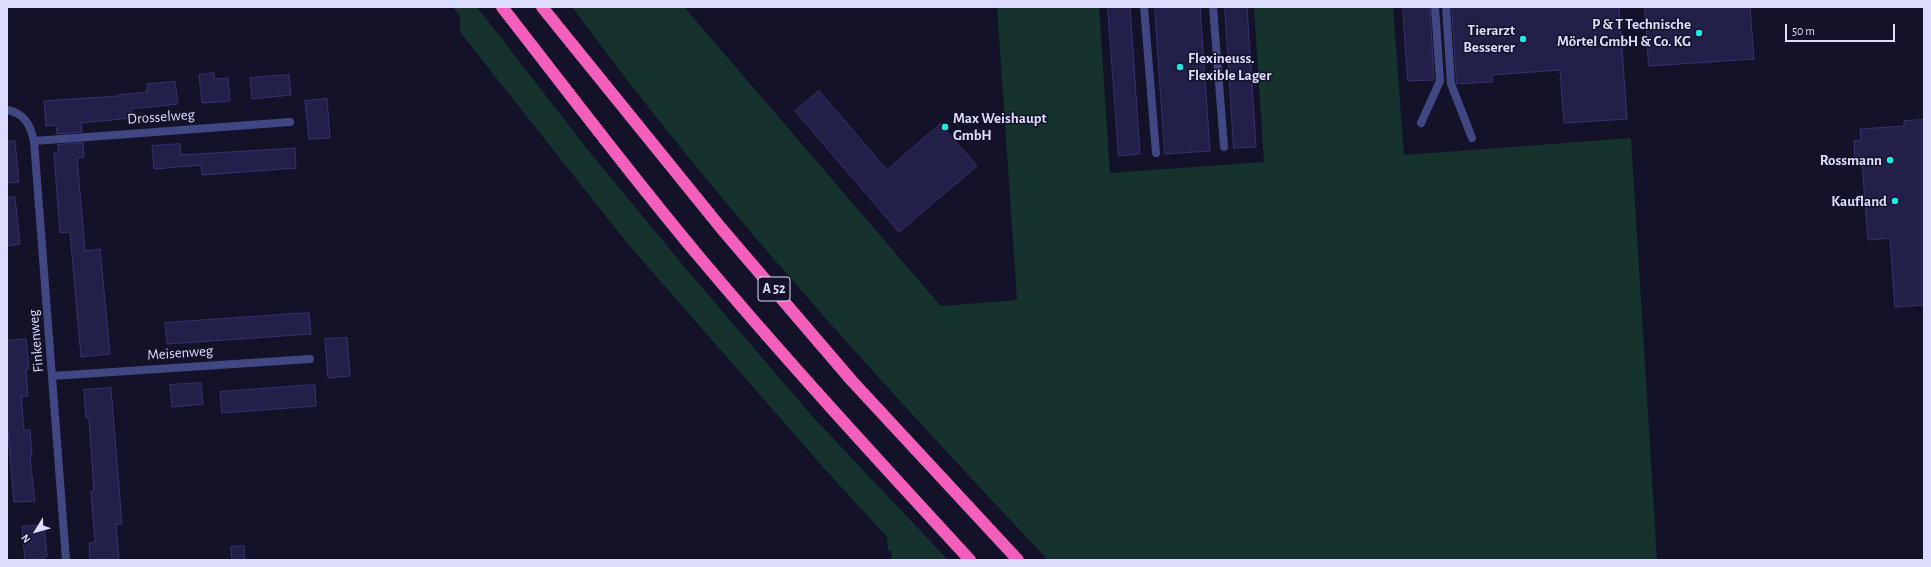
<!DOCTYPE html>
<meta charset="utf-8">
<style>
body{margin:0}
#map{position:relative;width:1931px;height:567px;overflow:hidden;background:#131228;font-family:"Alegreya Sans",sans-serif}
canvas{display:block}
.frame{position:absolute;inset:0;border:8px solid #dcdcfd;pointer-events:none}
.north{position:absolute;left:16px;top:511px;width:40px;height:40px;-webkit-text-stroke:3px #131228;paint-order:stroke;rotate:233deg;font-size:11px;font-weight:700;line-height:16px;text-align:center;color:#dcdcfd}
.north::after{content:'';display:block;margin:auto;width:14px;height:18px;background:#dcdcfd;clip-path:polygon(50% 0,100% 100%,50% 72%,0 100%)}
.scale{position:absolute;left:1785px;top:24px;width:110px;height:18px;box-sizing:border-box;border:2px solid #dcdcfd;border-top:0;padding-left:5px;font-size:12px;line-height:14px;white-space:nowrap;color:#dcdcfd;-webkit-text-stroke:3px #131228;paint-order:stroke}
</style>
<div id="map">
<canvas width="1931" height="567"></canvas>
<div class="frame"></div>
<div class="north">N</div>
<div class="scale">50 m</div>
</div>
<script>
const context = document.querySelector('canvas').getContext('2d');
context.lineJoin = 'round';
function fill(path, color) { context.fillStyle = color; context.fill(path, 'evenodd'); }
function strokePath(path, color, width, dash) { context.strokeStyle = color; context.lineWidth = width; context.lineCap = dash ? 'butt' : 'round'; context.setLineDash(dash || []); context.stroke(path); }
function write(font, color, halo, rows, align = 'center') {
  context.font = font + ' "Alegreya Sans",sans-serif'; context.lineWidth = 3; context.setLineDash([]); context.textBaseline = 'middle'; context.strokeStyle = halo; context.fillStyle = color; for (const [text, x, y, turn = 0] of rows) {
    context.save(); context.translate(x, y); context.rotate((+turn || 0) * Math.PI / 180); context.textAlign = isNaN(turn) ? turn : align; if (halo) context.strokeText(text, 0, 0); context.fillText(text, 0, 0); context.restore();
  }
}
fill(new Path2D(`
 M 453,7 L 476,7 L 484,16 L 592,155 L 682,264 L 812,416 L 948,560 L 892,560 L 891,551 L 888,551 L 887,537 L 822,466 L 627,243 L 460,32 L 460,16 Z
 M 572,7 L 684,7 L 941,306 L 1017,300 L 997,7 L 1099,7 L 1110,173 L 1264,162 L 1254,7 L 1393,7 L 1404,155 L 1631,138 L 1657,560 L 1048,560 C 881,383 716,203 572,7 Z`), '#15322d');
const building = new Path2D(`
 M 1108,7 L 1130,7 L 1140,154 L 1119,156 Z
 M 1155,7 L 1200,7 L 1210,151 L 1165,154 Z
 M 1225,7 L 1247,7 L 1256,147 L 1234,148 Z
 M 1403,7 L 1430,7 L 1434,80 L 1408,81 Z
 M 1452,7 L 1619,7 L 1627,119 L 1564,123 L 1560,70 L 1492,75 L 1492,82 L 1457,84 Z
 M 1645,7 L 1750,7 L 1754,59 L 1649,66 Z
 M 214,73 L 214,79 L 228,78 L 230,101 L 202,103 L 199,75 Z
 M 289,75 L 291,95 L 252,99 L 250,78 Z
 M 175,82 L 178,104 L 131,109 L 132,118 L 81,123 L 82,132 L 57,134 L 56,125 L 46,126 L 44,101 L 118,96 L 118,95 L 147,92 L 147,84 Z
 M 819,91 L 887,170 L 940,124 L 977,166 L 899,232 L 795,111 Z
 M 327,99 L 330,138 L 309,139 L 305,101 Z
 M 1924,120 L 1924,305 L 1895,307 L 1890,238 L 1868,240 L 1862,163 L 1855,163 L 1854,141 L 1861,140 L 1860,129 L 1904,126 L 1904,121 Z
 M 7,141 L 15,141 L 19,182 L 7,183 Z
 M 83,143 L 84,157 L 77,158 L 85,251 L 100,249 L 110,354 L 81,357 L 70,232 L 60,233 L 54,153 L 58,153 L 58,145 Z
 M 180,144 L 181,155 L 295,148 L 296,168 L 202,175 L 201,165 L 154,169 L 152,146 Z
 M 7,197 L 15,197 L 20,244 L 7,246 Z
 M 309,313 L 311,334 L 167,344 L 165,323 Z
 M 347,338 L 350,376 L 328,378 L 325,339 Z
 M 26,339 L 29,369 L 26,369 L 28,396 L 21,397 L 24,430 L 30,430 L 32,455 L 30,455 L 31,467 L 35,501 L 14,502 L 7,419 L 7,341 Z
 M 201,383 L 203,404 L 172,407 L 170,385 Z
 M 315,385 L 316,406 L 222,413 L 220,392 Z
 M 111,388 L 122,524 L 116,524 L 119,560 L 90,560 L 89,543 L 95,542 L 91,491 L 94,491 L 89,418 L 86,418 L 84,390 Z
 M 44,525 L 47,556 L 44,557 L 44,560 L 25,560 L 22,527 Z
 M 244,546 L 245,560 L 232,560 L 231,547 Z`);
fill(building, '#221f48');
strokePath(building, '#373372', 1);
strokePath(new Path2D(`
 M 1144,7 L 1156,153
 M 1213,7 L 1224,147
 M 1446,7 L 1451,84 L 1472,138
 M 1421,123 L 1440,81 L 1435,7`), '#414783', 8);
strokePath(new Path2D(`
 M 7,110 C 24,113 30,124 34,141 L 66,560
 M 34,141 L 290,122
 M 52,376 L 310,359`), '#414783', 8);
strokePath(new Path2D(`
 M 502,7 C 566,89 629,173 696,253 C 784,358 877,459 970,560
 M 542,7 L 721,228 L 852,381 L 1018,560`), '#f45fbb', 12);
for (const [x, y, r, color] of [
 [1699,33,4,"#15efe7"],
 [1523,39,4,"#15efe7"],
 [1180,67,4,"#15efe7"],
 [945,127,4,"#15efe7"],
 [1890,160,4,"#15efe7"],
 [1895,201,4,"#15efe7"]
]) { const dot = new Path2D(); dot.arc(x, y, r, 0, 2 * Math.PI); context.fillStyle = color; context.fill(dot); strokePath(dot, '#131228', 1.5); }
for (const [x, y, w] of [
 [774,289,32]
]) { const box = new Path2D(); box.roundRect(x - w / 2, y - 12, w, 24, 3); context.fillStyle = '#131228'; context.fill(box); strokePath(box, '#dcdcfd', 1); }
write('bold 14px', '#dcdcfd', null, [
 ["A 52",774,289]
]);
write('bold 15px', '#dcdcfd', '#131228', [
 ["P & T Technische",1691,24],
 ["Mörtel GmbH & Co. KG",1691,41],
 ["Tierarzt",1515,30],
 ["Besserer",1515,47],
 ["Flexineuss.",1188,58,"left"],
 ["Flexible Lager",1188,75,"left"],
 ["Max Weishaupt",953,118,"left"],
 ["GmbH",953,135,"left"],
 ["Rossmann",1882,160],
 ["Kaufland",1887,201]
], 'right');
write('15px', '#dcdcfd', '#131228', [
 ["Drosselweg",161,117,-4],
 ["Finkenweg",36,341,-95],
 ["Meisenweg",180,353,-4]
]);
</script>
